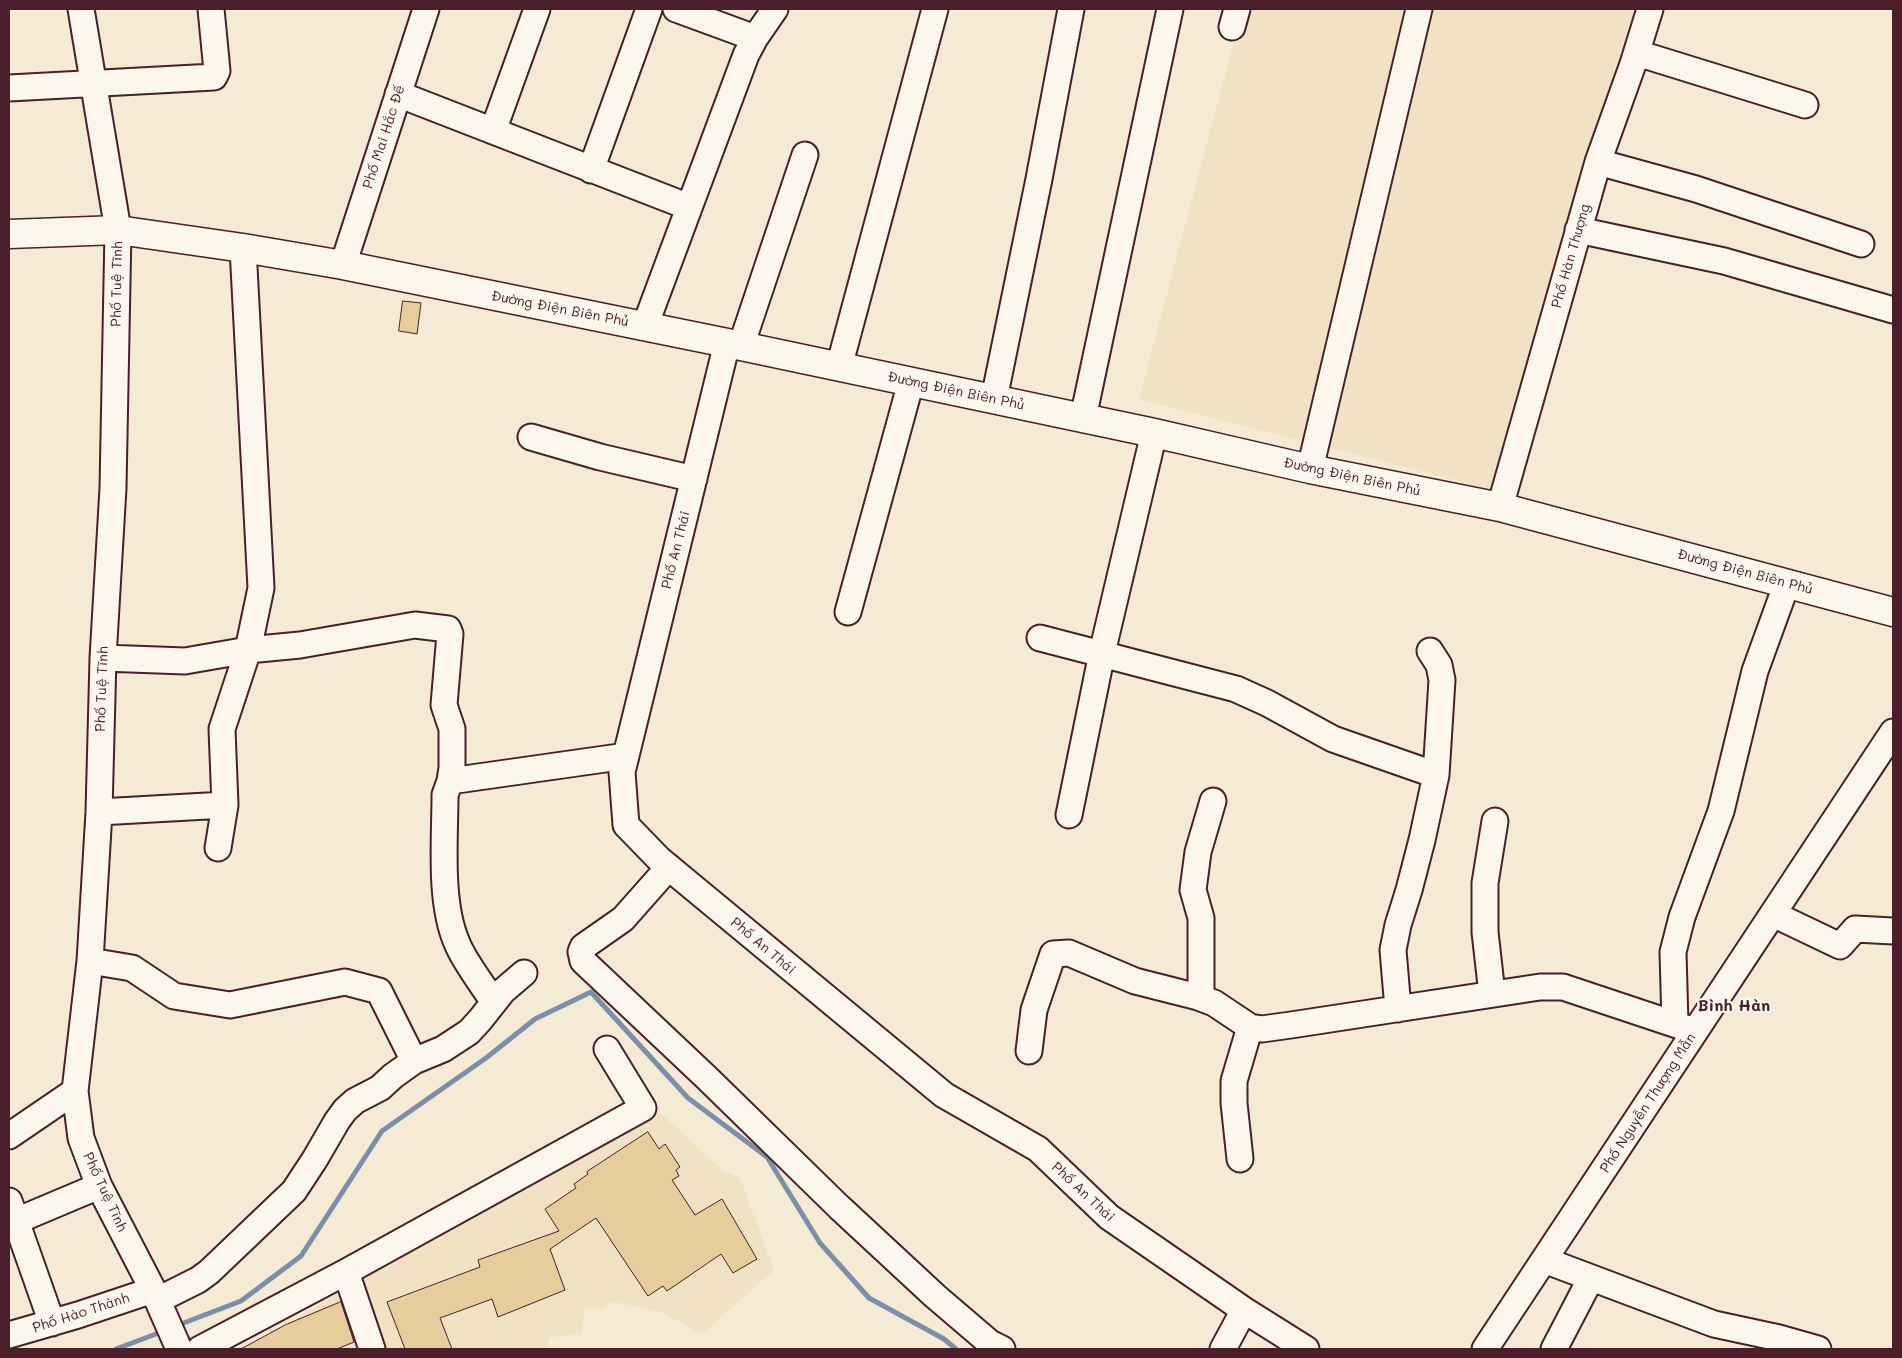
<!DOCTYPE html>
<meta charset="utf-8">
<style>
body{margin:0}
#map{position:relative;width:1902px;height:1358px;overflow:hidden;background:#f5ebd4;font-family:Mali,sans-serif}
canvas{display:block}
.frame{position:absolute;inset:0;border:10px solid #4a1f2b;pointer-events:none}
</style>
<div id="map">
<canvas width="1902" height="1358"></canvas>
<div class="frame"></div>
</div>
<script>
const context = document.querySelector('canvas').getContext('2d');
context.lineJoin = 'round';
function fill(path, color) { context.fillStyle = color; context.fill(path, 'evenodd'); }
function strokePath(path, color, width, dash) { context.strokeStyle = color; context.lineWidth = width; context.lineCap = dash ? 'butt' : 'round'; context.setLineDash(dash || []); context.stroke(path); }
function write(font, color, halo, rows, align = 'center') {
  context.font = font + ' Mali,sans-serif'; context.lineWidth = 4.5; context.setLineDash([]); context.textBaseline = 'middle'; context.strokeStyle = halo; context.fillStyle = color; for (const [text, x, y, turn = 0] of rows) {
    context.save(); context.translate(x, y); context.rotate((+turn || 0) * Math.PI / 180); context.textAlign = isNaN(turn) ? turn : align; if (halo) context.strokeText(text, 0, 0); context.fillText(text, 0, 0); context.restore();
  }
}
fill(new Path2D(`
 M 1245,9 L 1636,9 L 1498,491 L 1139,399 L 1232,49 Z
 M 652,1105 L 722,1170 L 740,1178 L 774,1270 L 702,1334 L 661,1312 L 610,1301 L 605,1309 L 585,1308 L 582,1332 L 549,1338 L 548,1349 L 241,1349 L 285,1325 Z`), '#f0e2c3');
strokePath(new Path2D(`
 M 181,1324 L 241,1301 L 301,1256 L 382,1131 L 486,1058 L 535,1019 L 591,992 L 688,1098 L 767,1157 L 820,1243 L 869,1298 L 944,1339 L 956,1349
 M 116,1349 L 156,1334`), '#7b8faa', 5);
const building = new Path2D(`
 M 403,301 L 421,303 L 417,334 L 399,331 Z
 M 648,1132 L 659,1149 L 665,1144 L 680,1167 L 676,1170 L 679,1176 L 672,1180 L 695,1215 L 722,1199 L 757,1259 L 733,1273 L 721,1254 L 667,1291 L 663,1286 L 648,1296 L 596,1218 L 550,1249 L 565,1290 L 498,1317 L 492,1299 L 440,1318 L 452,1349 L 405,1349 L 387,1302 L 480,1267 L 478,1260 L 559,1231 L 545,1209 L 576,1188 L 574,1184 L 588,1174 L 587,1172 Z
 M 341,1302 L 354,1342 L 337,1349 L 241,1349 L 285,1325 Z`);
fill(building, '#e6ce9c');
strokePath(building, '#4a1f2b', 1);
const minor = new Path2D(`
 M 81,9 L 118,230 L 113,488 L 103,658 L 99,812 L 90,961 L 75,1091 L 81,1138 L 99,1186 L 153,1290 L 179,1349
 M 676,9 L 755,38
 M 1232,27 L 1237,9
 M 1637,53 L 1805,105
 M 9,88 L 214,77 L 217,71 L 211,9
 M 398,94 L 689,207
 M 493,131 L 537,9
 M 1598,162 L 1696,189 L 1861,244
 M 591,170 L 649,9
 M 1578,230 L 1724,261 L 1893,310
 M 343,265 L 426,9
 M 645,326 L 746,55 L 755,38 L 775,9
 M 727,343 L 622,772 L 626,825 L 660,860 L 944,1095 L 1038,1149 L 1109,1217 L 1244,1310 L 1306,1349
 M 741,346 L 805,155
 M 839,367 L 935,9
 M 994,399 L 1039,179 L 1071,9
 M 1083,418 L 1170,9
 M 531,437 L 600,457 L 694,479
 M 1310,469 L 1419,9
 M 1500,507 L 1598,162 L 1633,64 L 1650,9
 M 848,612 L 911,382
 M 1040,638 L 1236,689 L 1267,703 L 1333,739 L 1436,775
 M 103,658 L 185,661 L 248,650 L 300,645 L 415,625 L 448,629 L 450,634 L 444,705 L 452,729 L 452,768 L 450,781 L 445,795 C 445,840 439,902 457,943 C 464,961 482,984 493,1001
 M 450,781 L 626,756
 M 99,812 L 225,805
 M 1069,815 L 1102,653 L 1154,433
 M 218,848 L 225,805 L 222,729 L 248,650 L 261,588 L 243,248
 M 669,867 L 623,919 L 583,947 L 581,952 L 583,961 L 707,1078 L 839,1207 L 935,1296 L 990,1343 L 1002,1349
 M 1773,914 L 1840,946 L 1855,929 L 1893,931
 M 90,961 L 132,968 L 174,996 L 230,1005 L 345,982 L 379,991 L 414,1061
 M 1492,994 L 1485,932 L 1485,883 L 1495,821
 M 1201,998 L 1201,918 L 1193,890 L 1198,852 L 1213,801
 M 1398,1009 L 1393,950 L 1398,925 L 1409,890 L 1422,840 L 1436,775 L 1442,680 L 1439,665 L 1430,651
 M 1675,1024 L 1673,952 L 1682,917 L 1721,811 L 1755,671 L 1787,583
 M 1029,1051 L 1034,1010 L 1053,954 L 1069,953 L 1135,981 L 1198,997 L 1214,1003 L 1250,1027 L 1262,1029 L 1291,1025 L 1540,987 L 1563,987 L 1695,1031
 M 9,1136 L 75,1091
 M 1240,1159 L 1234,1103 L 1234,1081 L 1250,1027
 M 9,1201 L 52,1323
 M 9,1224 L 99,1186
 M 1544,1260 L 1714,1324 L 1779,1338 L 1818,1349
 M 346,1272 L 372,1349
 M 158,1300 L 198,1280 L 209,1272 L 294,1191 L 315,1159 L 337,1121 L 345,1110 L 355,1101 L 380,1088 L 393,1076 L 414,1061 L 443,1049 L 469,1032 L 480,1020 L 503,991 L 524,973
 M 9,1335 L 78,1315 L 153,1290
 M 200,1349 L 346,1272 L 643,1108 L 607,1049
 M 1223,1349 L 1244,1310
 M 1485,1349 L 1893,732
 M 1554,1349 L 1591,1278`);
const major = new Path2D(`
 M 9,234 L 118,230 L 243,248 L 343,265 L 727,343 L 1154,433 L 1310,469 L 1500,507 L 1893,612`);
strokePath(minor, '#4a1f2b', 29);
strokePath(major, '#4a1f2b', 31);
strokePath(minor, '#fbf7ec', 25);
strokePath(major, '#fbf7ec', 28);
write('14px', '#4a1f2b', '#fbf7ec', [
 ["Phố Mai Hắc Đế",384,137,-72],
 ["Phố Hàn Thượng",1571,256,-74],
 ["Phố Tuệ Tĩnh",117,284,-89],
 ["Đường Điện Biên Phủ",560,309,11],
 ["Đường Điện Biên Phủ",956,391,12],
 ["Đường Điện Biên Phủ",1352,477,12],
 ["Phố An Thái",676,550,-76],
 ["Đường Điện Biên Phủ",1745,572,15],
 ["Phố Tuệ Tĩnh",102,689,-88],
 ["Phố An Thái",763,946,40],
 ["Phố Nguyễn Thượng Mẫn",1648,1103,-57],
 ["Phố Tuệ Tĩnh",105,1192,65],
 ["Phố An Thái",1083,1192,43],
 ["Phố Hào Thành",81,1313,-18]
]);
write('bold 16px', '#4a1f2b', '#fbf7ec', [
 ["Bình Hàn",1734,1006]
]);
</script>
